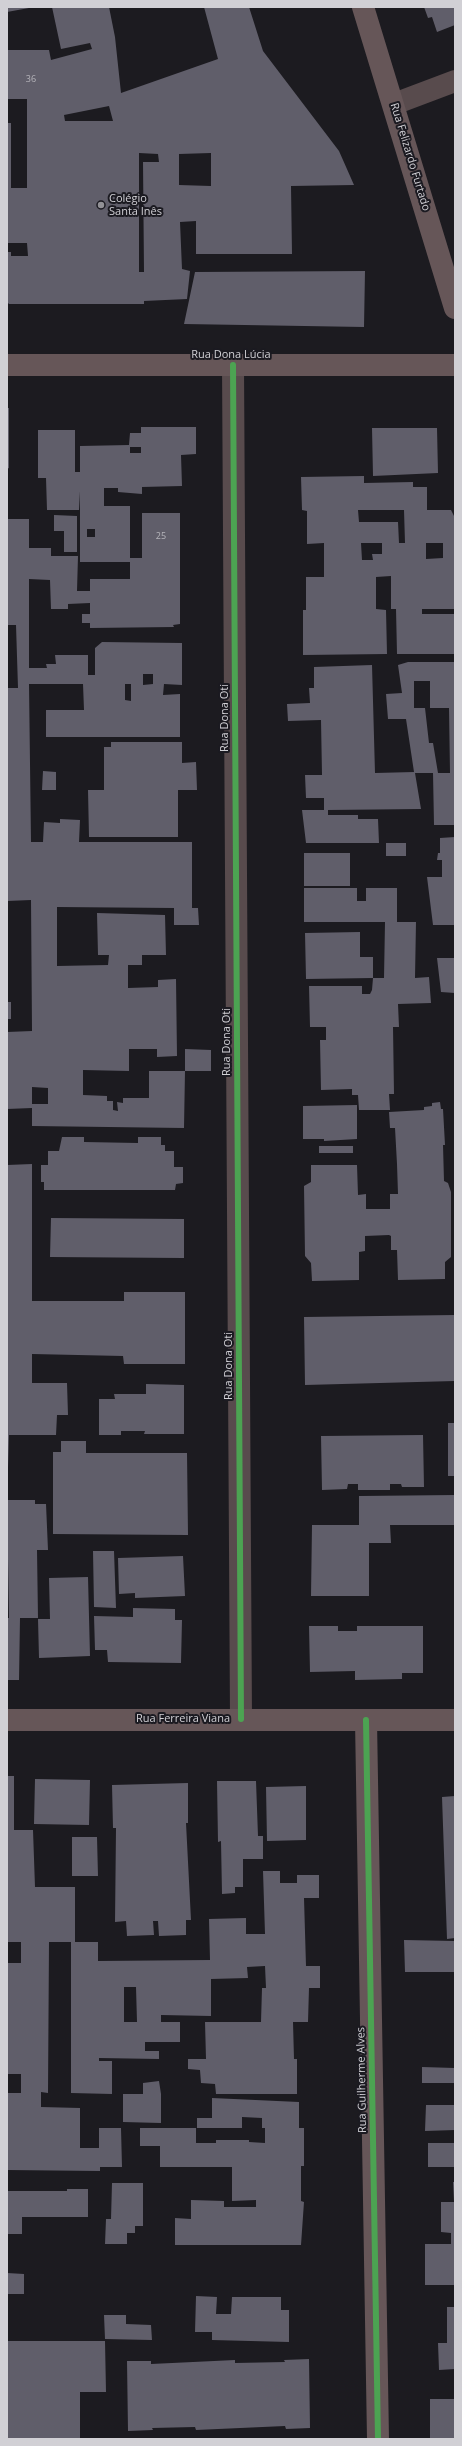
<!DOCTYPE html>
<meta charset="utf-8">
<style>
body{margin:0}
#map{position:relative;width:462px;height:2446px;overflow:hidden;background:#1c1b20;font-family:"Open Sans",sans-serif}
canvas{display:block}
.frame{position:absolute;inset:0;border:8px solid #d1d0d5;pointer-events:none}
</style>
<div id="map">
<canvas width="462" height="2446"></canvas>
<div class="frame"></div>
</div>
<script>
const context = document.querySelector('canvas').getContext('2d');
context.lineJoin = 'round';
function fill(path, color) { context.fillStyle = color; context.fill(path, 'evenodd'); }
function strokePath(path, color, width, dash) { context.strokeStyle = color; context.lineWidth = width; context.lineCap = dash ? 'butt' : 'round'; context.setLineDash(dash || []); context.stroke(path); }
function write(font, color, halo, rows, align = 'center') {
  context.font = font + ' "Open Sans",sans-serif'; context.lineWidth = 4; context.setLineDash([]); context.textBaseline = 'middle'; context.strokeStyle = halo; context.fillStyle = color; for (const [text, x, y, turn = 0] of rows) {
    context.save(); context.translate(x, y); context.rotate((+turn || 0) * Math.PI / 180); context.textAlign = isNaN(turn) ? turn : align; if (halo) context.strokeText(text, 0, 0); context.fillText(text, 0, 0); context.restore();
  }
}
fill(new Path2D(`
 M 7,7 L 29,7 L 29,8 L 7,12 Z
 M 52,7 L 109,7 L 115,37 L 121,93 L 218,59 L 204,7 L 249,7 L 263,51 L 339,151 L 354,185 L 291,186 L 292,254 L 196,254 L 196,221 L 180,222 L 182,269 L 190,271 L 187,299 L 144,301 L 144,304 L 9,304 L 7,302 L 7,252 L 11,252 L 11,256 L 28,256 L 27,243 L 7,243 L 7,123 L 11,123 L 11,188 L 27,188 L 27,99 L 7,99 L 7,50 L 49,50 L 51,60 L 92,49 L 90,43 L 61,49 ZM 109,106 L 113,121 L 65,121 L 64,115 ZM 139,153 L 158,154 L 159,162 L 143,162 L 144,272 L 139,272 ZM 211,153 L 211,186 L 179,185 L 179,154 Z
 M 424,7 L 455,7 L 455,25 L 437,32 L 432,17 L 428,18 Z
 M 365,271 L 364,327 L 184,324 L 195,272 Z
 M 7,408 L 9,408 L 9,468 L 7,469 Z
 M 141,427 L 196,427 L 196,454 L 181,455 L 182,486 L 142,487 L 142,494 L 118,492 L 118,488 L 104,488 L 104,506 L 130,506 L 130,558 L 142,558 L 142,513 L 180,513 L 180,624 L 173,625 L 174,627 L 90,628 L 90,623 L 82,623 L 82,614 L 90,614 L 90,603 L 68,604 L 68,609 L 51,609 L 50,580 L 29,579 L 29,668 L 47,668 L 46,664 L 56,664 L 55,655 L 88,655 L 88,675 L 95,675 L 95,648 L 102,642 L 182,643 L 182,685 L 164,684 L 163,695 L 180,694 L 180,737 L 46,737 L 46,710 L 84,710 L 83,684 L 29,684 L 31,842 L 43,842 L 44,822 L 60,823 L 60,819 L 80,820 L 79,842 L 192,842 L 192,908 L 198,908 L 199,925 L 174,925 L 174,908 L 57,907 L 57,966 L 108,965 L 109,955 L 98,955 L 97,913 L 165,915 L 166,955 L 142,955 L 142,965 L 128,965 L 128,988 L 158,987 L 158,980 L 176,979 L 177,1056 L 157,1057 L 157,1049 L 129,1049 L 129,1071 L 83,1070 L 83,1095 L 107,1096 L 107,1101 L 113,1101 L 113,1110 L 118,1111 L 117,1102 L 123,1103 L 123,1098 L 149,1098 L 149,1071 L 185,1071 L 185,1049 L 211,1050 L 211,1071 L 185,1071 L 184,1128 L 32,1126 L 32,1108 L 7,1109 L 7,1032 L 32,1031 L 31,900 L 7,901 L 7,688 L 18,688 L 16,625 L 7,625 L 7,519 L 29,519 L 29,548 L 51,548 L 51,556 L 78,556 L 77,591 L 90,591 L 90,579 L 130,579 L 130,562 L 80,562 L 80,491 L 79,510 L 47,510 L 46,478 L 38,478 L 38,430 L 75,430 L 75,472 L 80,472 L 80,446 L 129,445 L 130,433 L 141,433 ZM 130,447 L 141,447 L 141,453 L 130,453 ZM 87,529 L 95,529 L 95,537 L 87,537 ZM 143,674 L 153,674 L 153,684 L 143,685 ZM 125,684 L 131,684 L 131,701 L 125,700 ZM 32,1087 L 48,1088 L 48,1104 L 32,1104 Z
 M 372,428 L 437,428 L 438,473 L 373,476 Z
 M 364,476 L 364,483 L 413,482 L 413,487 L 427,487 L 427,510 L 451,510 L 455,518 L 455,609 L 422,609 L 422,614 L 455,614 L 455,654 L 397,654 L 396,609 L 391,609 L 391,576 L 376,577 L 376,609 L 386,610 L 387,654 L 303,655 L 303,610 L 306,610 L 306,577 L 324,577 L 324,543 L 307,544 L 307,511 L 302,510 L 301,477 ZM 358,510 L 404,510 L 405,543 L 399,543 L 398,522 L 359,522 ZM 361,543 L 382,543 L 382,554 L 372,554 L 373,560 L 362,560 ZM 426,543 L 443,543 L 443,558 L 426,559 Z
 M 54,515 L 77,516 L 77,552 L 64,552 L 64,531 L 54,531 Z
 M 408,662 L 455,662 L 455,825 L 434,825 L 433,773 L 415,773 L 421,809 L 328,810 L 328,815 L 358,815 L 358,819 L 378,819 L 379,843 L 306,843 L 302,810 L 324,810 L 324,798 L 306,798 L 305,775 L 322,775 L 321,720 L 288,721 L 287,704 L 310,703 L 309,688 L 314,688 L 314,667 L 372,665 L 375,773 L 414,772 L 406,719 L 388,719 L 386,694 L 402,693 L 398,665 ZM 414,681 L 430,681 L 430,708 L 449,708 L 450,773 L 438,773 L 433,743 L 429,743 L 425,708 L 414,708 Z
 M 111,742 L 182,742 L 182,763 L 196,762 L 197,790 L 178,790 L 178,837 L 89,837 L 88,790 L 104,790 L 104,747 L 111,747 Z
 M 43,771 L 56,772 L 56,790 L 42,790 Z
 M 455,837 L 455,925 L 433,925 L 427,877 L 442,877 L 442,860 L 437,860 L 438,853 L 440,853 L 440,838 Z
 M 386,843 L 406,843 L 406,856 L 386,856 Z
 M 304,853 L 350,853 L 350,886 L 304,886 Z
 M 304,888 L 357,888 L 357,901 L 366,901 L 366,888 L 397,888 L 397,922 L 416,922 L 415,978 L 429,977 L 431,1003 L 398,1004 L 399,1027 L 393,1027 L 394,1094 L 389,1094 L 390,1110 L 359,1110 L 358,1095 L 352,1095 L 352,1089 L 321,1090 L 320,1040 L 326,1040 L 326,1027 L 310,1027 L 309,986 L 362,986 L 362,994 L 370,994 L 372,990 L 373,978 L 306,979 L 305,933 L 360,932 L 360,957 L 373,957 L 373,978 L 384,978 L 385,922 L 304,922 Z
 M 437,958 L 455,958 L 455,993 L 441,992 Z
 M 7,1002 L 11,1002 L 11,1019 L 7,1019 Z
 M 440,1102 L 441,1109 L 443,1109 L 445,1145 L 443,1145 L 444,1181 L 448,1183 L 451,1192 L 451,1257 L 445,1262 L 445,1279 L 398,1280 L 397,1250 L 391,1250 L 391,1236 L 389,1235 L 365,1236 L 365,1251 L 359,1252 L 359,1280 L 312,1281 L 311,1263 L 305,1256 L 304,1186 L 311,1182 L 311,1165 L 357,1165 L 358,1195 L 366,1194 L 366,1209 L 390,1209 L 390,1194 L 398,1194 L 397,1164 L 395,1128 L 390,1128 L 389,1112 L 424,1110 L 424,1107 L 432,1106 L 432,1103 Z
 M 357,1105 L 357,1139 L 324,1141 L 324,1139 L 303,1139 L 303,1106 Z
 M 62,1137 L 84,1137 L 84,1142 L 138,1143 L 138,1137 L 161,1137 L 161,1145 L 165,1145 L 165,1151 L 174,1151 L 174,1167 L 183,1167 L 183,1183 L 176,1184 L 175,1190 L 44,1190 L 44,1182 L 41,1182 L 41,1165 L 48,1165 L 48,1151 L 59,1151 Z
 M 319,1146 L 353,1146 L 353,1153 L 319,1153 Z
 M 32,1164 L 32,1301 L 124,1301 L 124,1292 L 185,1292 L 185,1364 L 124,1364 L 123,1356 L 32,1354 L 32,1383 L 67,1383 L 68,1415 L 57,1415 L 56,1435 L 9,1435 L 7,1500 L 7,1165 Z
 M 51,1218 L 184,1219 L 184,1258 L 50,1257 Z
 M 455,1315 L 455,1381 L 305,1385 L 304,1317 Z
 M 146,1384 L 184,1385 L 184,1434 L 144,1434 L 145,1431 L 121,1431 L 121,1435 L 99,1435 L 99,1399 L 115,1399 L 114,1394 L 146,1394 Z
 M 448,1423 L 455,1423 L 455,1476 L 448,1476 Z
 M 423,1435 L 424,1487 L 402,1487 L 401,1484 L 390,1484 L 390,1490 L 358,1490 L 358,1484 L 348,1484 L 347,1489 L 322,1490 L 321,1436 Z
 M 61,1441 L 86,1441 L 86,1453 L 187,1453 L 188,1535 L 53,1534 L 53,1452 L 61,1452 Z
 M 455,1495 L 455,1525 L 390,1525 L 391,1543 L 369,1543 L 369,1596 L 311,1596 L 312,1525 L 359,1525 L 359,1496 Z
 M 7,1500 L 35,1500 L 35,1504 L 46,1504 L 48,1550 L 37,1550 L 38,1618 L 20,1618 L 19,1680 L 7,1680 L 7,1618 L 9,1618 Z
 M 93,1551 L 114,1551 L 116,1608 L 94,1607 Z
 M 183,1556 L 185,1596 L 135,1598 L 135,1593 L 119,1594 L 118,1558 Z
 M 88,1577 L 90,1656 L 39,1658 L 38,1619 L 50,1619 L 49,1578 Z
 M 133,1608 L 175,1609 L 175,1620 L 182,1620 L 181,1663 L 108,1662 L 107,1650 L 95,1650 L 94,1616 L 133,1617 Z
 M 309,1626 L 338,1626 L 338,1631 L 357,1631 L 357,1626 L 423,1626 L 423,1673 L 402,1673 L 402,1679 L 355,1680 L 355,1671 L 310,1672 Z
 M 7,1776 L 14,1776 L 14,1830 L 33,1830 L 35,1887 L 75,1887 L 75,1942 L 98,1942 L 98,1961 L 210,1960 L 209,1919 L 246,1918 L 246,1934 L 265,1934 L 263,1871 L 280,1871 L 280,1883 L 297,1883 L 297,1875 L 319,1875 L 319,1898 L 304,1898 L 306,1966 L 320,1966 L 320,1988 L 309,1988 L 308,2022 L 293,2022 L 294,2059 L 297,2059 L 297,2094 L 216,2094 L 215,2084 L 201,2083 L 200,2070 L 188,2069 L 188,2059 L 206,2059 L 205,2022 L 261,2022 L 262,1988 L 266,1988 L 265,1966 L 247,1967 L 248,1978 L 211,1979 L 211,2016 L 161,2015 L 161,2022 L 180,2022 L 180,2042 L 145,2042 L 145,2051 L 159,2051 L 159,2059 L 99,2058 L 99,2061 L 112,2061 L 112,2094 L 71,2093 L 71,1942 L 49,1942 L 48,2093 L 41,2092 L 41,2107 L 80,2108 L 80,2148 L 99,2148 L 99,2128 L 121,2128 L 122,2167 L 100,2167 L 100,2171 L 7,2170 L 7,2093 L 21,2093 L 21,2074 L 7,2074 L 7,1963 L 21,1963 L 21,1942 L 7,1942 ZM 124,1987 L 136,1987 L 137,2022 L 124,2022 Z
 M 35,1779 L 90,1780 L 89,1825 L 34,1824 Z
 M 217,1781 L 256,1781 L 258,1836 L 263,1836 L 263,1859 L 243,1859 L 243,1887 L 235,1887 L 235,1893 L 222,1894 L 221,1841 L 218,1842 Z
 M 188,1783 L 188,1823 L 186,1823 L 191,1920 L 186,1920 L 186,1935 L 159,1936 L 158,1921 L 153,1921 L 154,1935 L 127,1936 L 126,1921 L 115,1922 L 116,1828 L 113,1828 L 112,1785 Z
 M 306,1786 L 306,1840 L 267,1841 L 266,1787 Z
 M 455,1796 L 455,1938 L 447,1939 L 442,1797 Z
 M 72,1837 L 97,1837 L 98,1876 L 72,1876 Z
 M 404,1940 L 455,1941 L 455,1972 L 405,1972 Z
 M 422,2067 L 455,2068 L 455,2083 L 422,2083 Z
 M 159,2081 L 161,2094 L 161,2123 L 123,2122 L 123,2094 L 143,2094 L 143,2083 Z
 M 212,2098 L 299,2102 L 299,2128 L 304,2128 L 304,2166 L 301,2166 L 301,2201 L 304,2202 L 301,2245 L 175,2245 L 175,2218 L 191,2219 L 191,2200 L 224,2201 L 224,2207 L 256,2207 L 256,2200 L 232,2201 L 232,2167 L 160,2167 L 160,2146 L 140,2146 L 140,2128 L 196,2128 L 196,2143 L 216,2143 L 216,2140 L 249,2140 L 249,2142 L 265,2143 L 265,2128 L 262,2128 L 262,2118 L 242,2117 L 242,2128 L 197,2128 L 197,2118 L 212,2118 Z
 M 426,2105 L 455,2105 L 455,2130 L 425,2131 Z
 M 428,2143 L 455,2143 L 455,2167 L 428,2167 Z
 M 453,2182 L 455,2182 L 455,2285 L 425,2285 L 425,2244 L 451,2244 L 451,2233 L 441,2232 L 441,2202 L 454,2202 Z
 M 112,2183 L 143,2183 L 143,2226 L 135,2226 L 135,2233 L 127,2233 L 127,2244 L 105,2244 L 106,2219 L 111,2219 Z
 M 67,2189 L 88,2189 L 88,2217 L 22,2217 L 22,2234 L 7,2234 L 7,2191 L 67,2191 Z
 M 7,2273 L 24,2274 L 24,2294 L 7,2294 Z
 M 196,2296 L 217,2297 L 216,2314 L 231,2314 L 232,2297 L 281,2297 L 281,2310 L 289,2310 L 289,2342 L 212,2340 L 212,2332 L 195,2332 Z
 M 447,2307 L 455,2307 L 455,2369 L 439,2370 L 438,2343 L 447,2343 Z
 M 104,2315 L 126,2315 L 126,2324 L 151,2325 L 152,2340 L 105,2339 Z
 M 7,2341 L 105,2341 L 106,2392 L 80,2392 L 80,2439 L 7,2439 Z
 M 309,2359 L 310,2428 L 286,2429 L 285,2426 L 196,2430 L 195,2427 L 152,2428 L 153,2430 L 128,2431 L 127,2361 L 151,2361 L 151,2364 L 235,2360 L 235,2363 L 285,2362 L 284,2360 Z
 M 430,2399 L 455,2399 L 455,2439 L 430,2439 Z`), '#605e6a');
strokePath(new Path2D(`
 M 394,104 L 455,81
 M 233,365 L 241,1719`), '#584b4d', 22);
strokePath(new Path2D(`
 M 363,7 L 455,308
 M 7,365 L 455,365
 M 7,1720 L 455,1720
 M 366,1720 L 378,2439`), '#665658', 22);
strokePath(new Path2D(`
 M 233,365 L 241,1719
 M 366,1720 L 378,2439`), '#4ca352', 6);
for (const [x, y, r, color] of [
 [101,205,4,"#929196"]
]) { const dot = new Path2D(); dot.arc(x, y, r, 0, 2 * Math.PI); context.fillStyle = color; context.fill(dot); strokePath(dot, '#1b1a21', 1.5); }
write('9px', '#b5b4ba', null, [
 ["36",31,79],
 ["25",161,536]
]);
write('11px', '#d1d0d5', '#1b1a21', [
 ["Rua Felizardo Furtado",410,157,73],
 ["Rua Dona Lúcia",231,355],
 ["Rua Dona Oti",225,718,-90],
 ["Rua Dona Oti",227,1042,-90],
 ["Rua Dona Oti",229,1366,-90],
 ["Rua Ferreira Viana",183,1719],
 ["Rua Guilherme Alves",362,2080,-91]
]);
write('11px', '#d1d0d5', '#1b1a21', [
 ["Colégio",109,199],
 ["Santa Inês",109,212]
], 'left');
</script>
